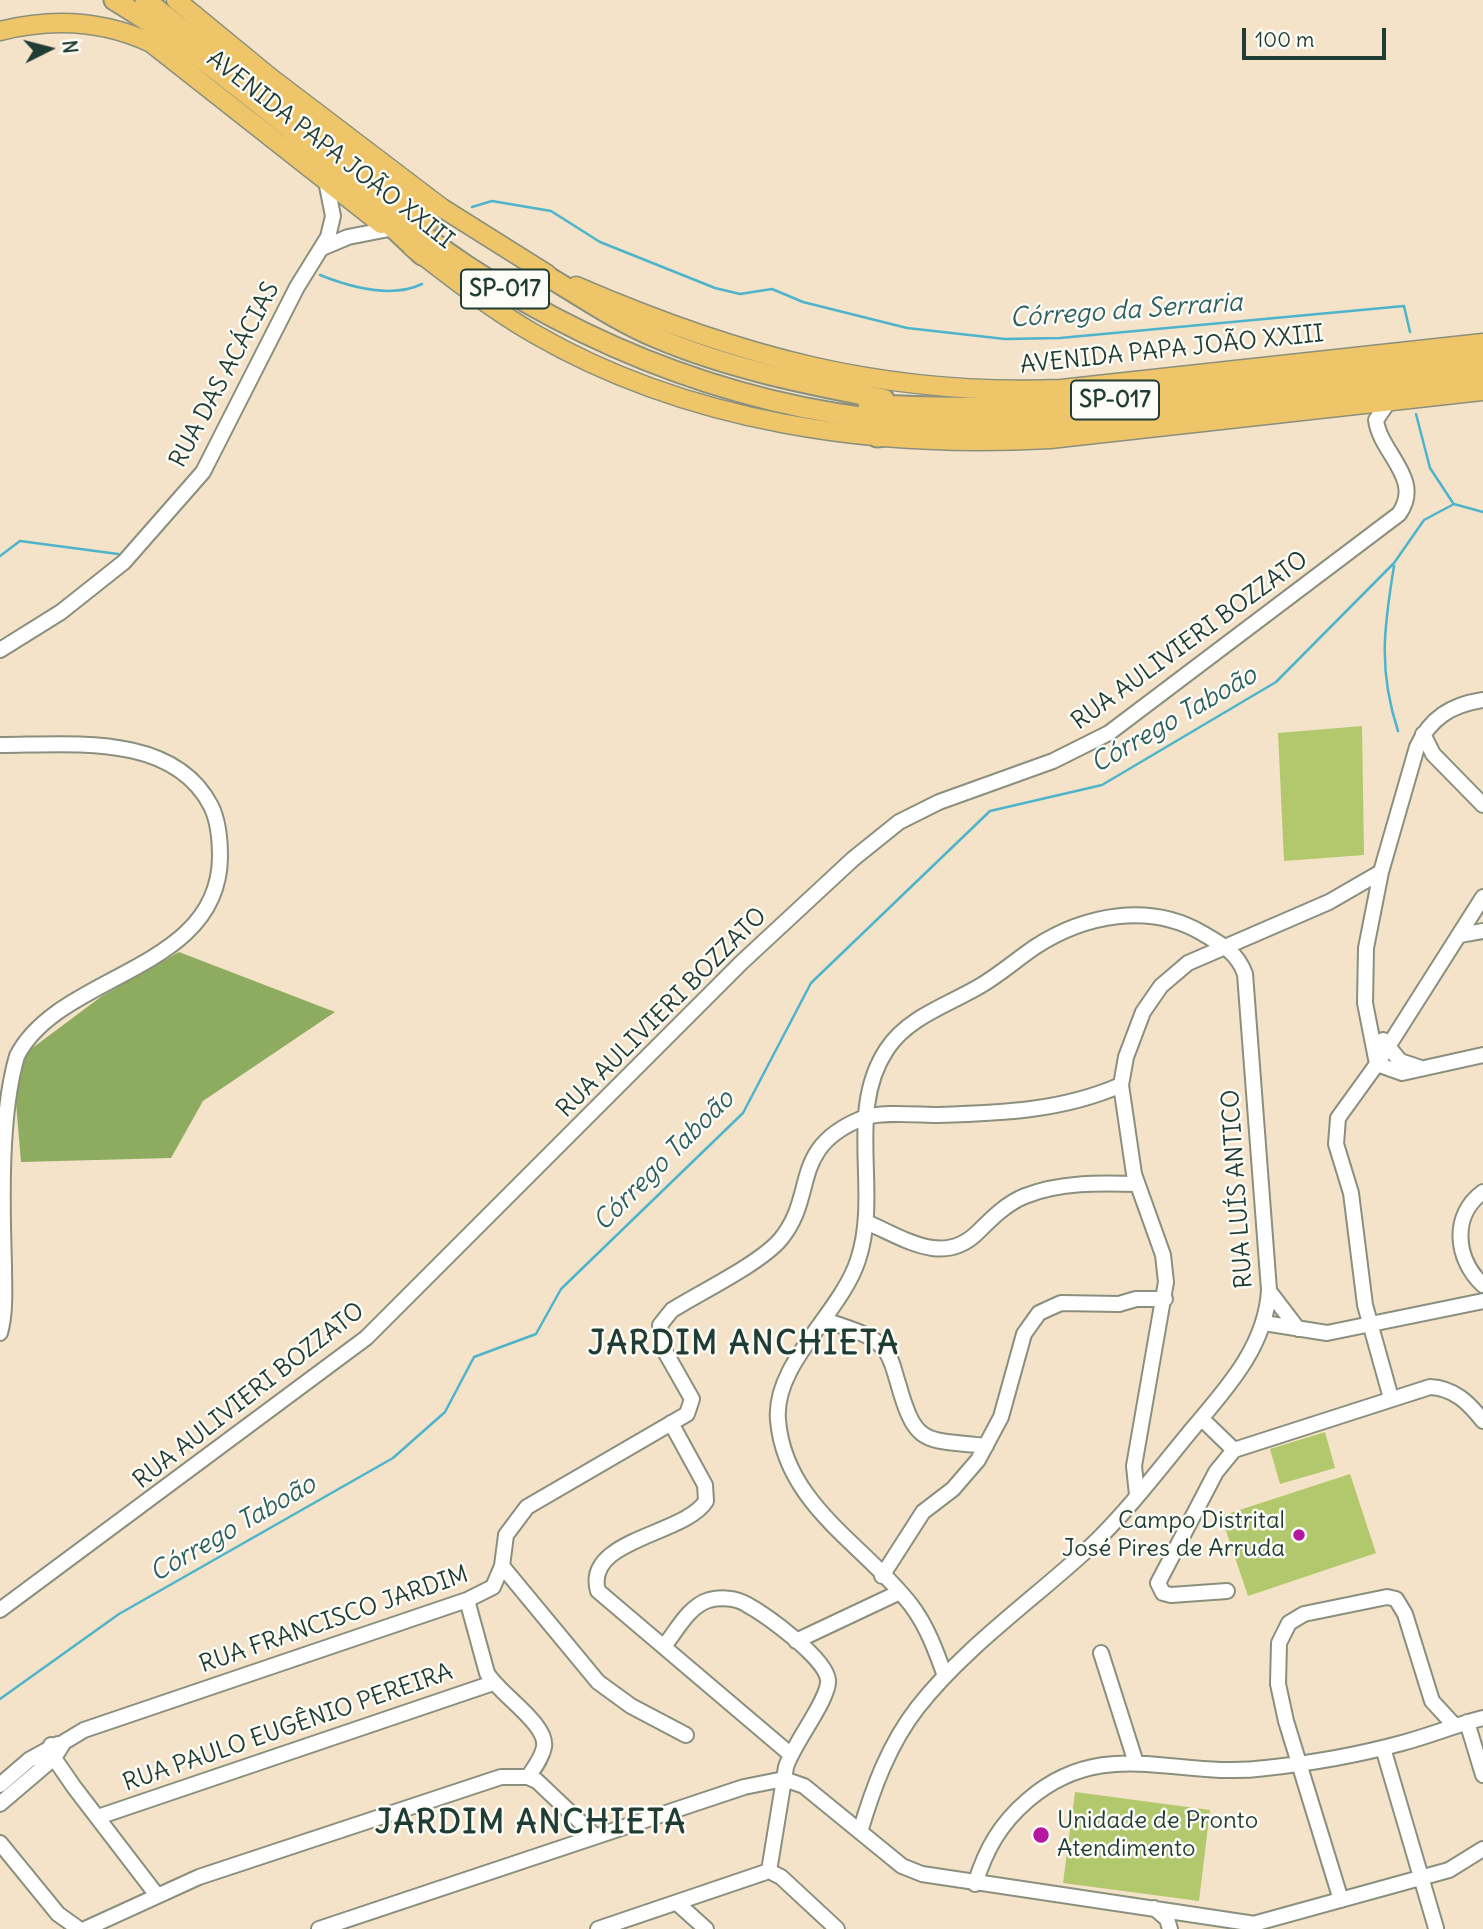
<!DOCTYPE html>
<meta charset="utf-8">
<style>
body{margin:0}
#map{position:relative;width:1483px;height:1929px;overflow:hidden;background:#f4e3c8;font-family:Delius,sans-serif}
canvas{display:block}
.north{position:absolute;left:14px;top:14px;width:70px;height:70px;-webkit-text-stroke:5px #fdfcf7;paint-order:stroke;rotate:84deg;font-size:19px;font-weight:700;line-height:28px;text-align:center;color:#1f3d34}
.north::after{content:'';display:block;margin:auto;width:24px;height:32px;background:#1f3d34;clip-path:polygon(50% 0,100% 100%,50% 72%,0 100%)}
.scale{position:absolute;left:1242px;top:28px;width:144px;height:32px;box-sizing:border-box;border:4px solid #1f3d34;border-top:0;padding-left:9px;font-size:21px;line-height:24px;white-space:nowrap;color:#1f3d34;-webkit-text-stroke:5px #fdfcf7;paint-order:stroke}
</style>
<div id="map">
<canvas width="1483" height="1929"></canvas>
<div class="north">N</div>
<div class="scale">100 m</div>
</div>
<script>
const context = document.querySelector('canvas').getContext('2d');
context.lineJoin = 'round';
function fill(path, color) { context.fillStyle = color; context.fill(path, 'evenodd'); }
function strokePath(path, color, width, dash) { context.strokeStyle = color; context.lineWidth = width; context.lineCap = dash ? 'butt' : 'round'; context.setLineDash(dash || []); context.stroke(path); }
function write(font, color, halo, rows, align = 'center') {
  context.font = font + ' Delius,sans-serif'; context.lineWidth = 5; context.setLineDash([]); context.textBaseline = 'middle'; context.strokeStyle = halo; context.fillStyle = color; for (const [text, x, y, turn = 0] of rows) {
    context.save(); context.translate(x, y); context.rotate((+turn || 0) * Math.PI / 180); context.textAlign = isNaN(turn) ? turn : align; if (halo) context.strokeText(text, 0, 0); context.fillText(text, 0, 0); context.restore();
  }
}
fill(new Path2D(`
 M 1362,726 L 1364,855 L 1284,861 L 1278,733 Z
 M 1325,1432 L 1335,1468 L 1280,1484 L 1270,1449 Z
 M 1350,1474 L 1376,1553 L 1248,1596 L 1221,1516 Z
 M 1075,1792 L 1210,1810 L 1199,1901 L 1063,1883 Z`), '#b2c86c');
fill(new Path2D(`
 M 179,952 L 335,1012 L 203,1101 L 171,1158 L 21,1162 L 15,1091 L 27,1052 L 102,996 Z`), '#8dac60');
strokePath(new Path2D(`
 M 472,207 L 492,201 L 551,211 L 600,242 L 715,288 L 740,294 L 772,289 L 803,302 L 907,328 L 1005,339 L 1060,338 L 1404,306 L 1410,332
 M 320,275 C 350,287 391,299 422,284
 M 1416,414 L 1430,468 L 1453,503
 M 0,556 L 20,541 L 118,554
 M 1394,566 C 1384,627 1378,670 1398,731
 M 0,1699 L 119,1614 L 393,1458 L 445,1412 L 474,1357 L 536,1334 L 561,1289 L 743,1113 L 811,983 L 990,811 L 1102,785 L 1276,682 L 1394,563 L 1424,520 L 1454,504 L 1483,512`), '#4db4cb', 2.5);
const minor = new Path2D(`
 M 322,248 L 348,237 L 389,229
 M 0,650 L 61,612 L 124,562 L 203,472 L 297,287 L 328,237 L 333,216 L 326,181
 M 1483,700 C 1451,705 1430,718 1417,747 L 1381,872 L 1366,948 L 1365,1003 L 1377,1064 L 1402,1073 L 1483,1055
 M 1423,734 L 1433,754 L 1483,805
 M 0,745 C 70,745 173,732 211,806 C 219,822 220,840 220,857 C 219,972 59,973 17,1056 C 0,1114 2,1201 4,1265 C 4,1288 6,1311 0,1333
 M 1460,935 L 1483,931
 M 1383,1040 L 1400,1061 L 1421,1068
 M 1483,1192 C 1451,1215 1455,1259 1483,1285
 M 866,1222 C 904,1238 943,1267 978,1232 C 992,1218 1007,1203 1025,1196 C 1060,1182 1099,1183 1137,1184
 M 1269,1291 L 1298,1329
 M 825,1320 C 843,1327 871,1333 883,1348 C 892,1357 894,1371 898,1383 C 916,1447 924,1439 986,1446
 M 1264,1323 L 1327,1333 L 1483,1301
 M 1391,1398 L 1365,1305 L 1351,1193 L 1336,1144 L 1338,1118 L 1377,1064 L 1483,897
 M 1202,1419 L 1234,1450
 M 671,1423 L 705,1485 L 706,1501 C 685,1535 583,1539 598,1591 L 790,1754
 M 1137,1495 L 1134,1466 L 1166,1282 L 1163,1255 L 1134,1174 L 1121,1085 L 1126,1057 L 1143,1012 L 1161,986 L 1188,963 L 1329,902 L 1381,872
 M 502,1566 L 598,1682 L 631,1706 L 686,1735
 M 882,1576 L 923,1512 L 953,1489 L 978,1460 L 1001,1417 L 1024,1334 L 1039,1313 L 1061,1303 L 1119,1304 L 1136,1299 L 1165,1299
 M 1227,1591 L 1171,1595 L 1163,1593 L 1158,1583 L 1216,1472 L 1234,1450 L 1430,1387 C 1454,1388 1469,1403 1483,1421
 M 467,1600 L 487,1673 C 499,1694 548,1724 544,1747 C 542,1758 534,1768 528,1777
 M 0,1610 L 366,1338 L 742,962 L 853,859 L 899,822 L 939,802 L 1053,761 L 1109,733 L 1399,514 C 1424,479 1380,453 1376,420 L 1389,401
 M 796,1641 L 900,1592
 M 665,1645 C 677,1630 689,1606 709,1600 C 721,1597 736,1598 746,1604 C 766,1615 826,1658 828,1680 C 830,1698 793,1744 786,1767 L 769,1871
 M 1101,1653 L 1136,1763
 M 1467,1722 L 1483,1775
 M 51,1745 L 54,1758 L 74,1787 L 156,1894
 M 1383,1748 L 1436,1928
 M 0,1785 L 29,1760 L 58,1744
 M 0,1804 L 54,1758 L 64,1742 L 84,1730 L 467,1600 L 493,1587 L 502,1566 L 506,1535 L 527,1507 L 687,1414 L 692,1399 L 663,1348 L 660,1325 L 672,1310 C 701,1292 759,1264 780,1240 C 818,1195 788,1148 863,1118 C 880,1111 919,1115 938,1115 C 1001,1113 1062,1111 1121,1085
 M 98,1817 L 493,1683
 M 860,1832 C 873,1788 889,1744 918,1707 C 964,1648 1034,1599 1089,1548 C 1128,1511 1160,1468 1194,1427 C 1228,1387 1266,1345 1269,1290 L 1245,974 C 1237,952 1221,944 1202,933 C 1149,902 1084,915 1035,947 C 1016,960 999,975 980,986 C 948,1005 908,1017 887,1049 C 845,1112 881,1191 858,1260 C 841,1313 773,1364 778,1420 C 785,1505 864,1544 911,1605 C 927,1626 936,1651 945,1676
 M 0,1843 L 58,1914 L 79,1929
 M 769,1871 L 781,1877 L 837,1929
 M 975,1884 C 986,1849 1000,1824 1028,1800 C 1105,1734 1176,1780 1266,1768 C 1312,1763 1358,1755 1402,1743 C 1429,1736 1455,1725 1483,1718
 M 1341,1900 L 1286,1721 L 1278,1684 L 1279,1643 L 1289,1623 L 1304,1614 L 1387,1597 L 1396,1599 L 1405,1614 L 1432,1701 L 1455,1726
 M 677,1903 L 706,1929
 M 1154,1908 L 1167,1919 L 1170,1929
 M 1246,1926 L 1449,1870 L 1483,1849
 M 85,1929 L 199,1877 L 501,1777 L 528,1777 L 537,1781 L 594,1835
 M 319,1929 L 744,1787 L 784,1779 L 804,1786 L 902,1866 L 922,1874 L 1255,1924
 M 598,1929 L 769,1871`);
const major = new Path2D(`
 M 176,0 L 271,78 L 442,208 L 547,274
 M 0,31 C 52,18 102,20 151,43 L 381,224
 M 412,247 C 451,277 490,308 533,333 C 688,423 874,449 1050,439 L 1483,391
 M 576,286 C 738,356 882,396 1061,389 L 1483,343`);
const highway = new Path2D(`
 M 114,0 C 240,76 345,184 467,266 C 617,365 788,423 968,425 C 1040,426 1113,416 1185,408 C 1284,397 1384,386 1483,374
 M 145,0 L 430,221
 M 372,208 L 422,255
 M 535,269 C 575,292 614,320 657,338 C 730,369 807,384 884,399
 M 868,404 C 1072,419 1280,380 1483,356
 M 877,437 L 930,430`);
strokePath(minor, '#8a907e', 18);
strokePath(major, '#8a907e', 21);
strokePath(highway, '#8a907e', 23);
strokePath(minor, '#fff', 14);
strokePath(major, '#eec569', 18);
strokePath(highway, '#eec569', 19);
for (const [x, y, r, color] of [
 [1299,1535,7,"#b5179e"],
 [1041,1835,9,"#b5179e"]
]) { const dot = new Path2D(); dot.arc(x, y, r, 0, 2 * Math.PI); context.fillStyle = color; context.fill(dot); strokePath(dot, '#fdfcf7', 2.5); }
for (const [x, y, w] of [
 [505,289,88],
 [1115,400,88]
]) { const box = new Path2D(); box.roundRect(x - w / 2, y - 19.5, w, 39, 5); context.fillStyle = '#fdfcf7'; context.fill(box); strokePath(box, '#1f3d34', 2); }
write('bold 23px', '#1f3d34', null, [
 ["SP-017",505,289],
 ["SP-017",1115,400]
]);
write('24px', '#1f3d34', '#fdfcf7', [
 ["AVENIDA PAPA JOÃO XXIII",330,150,38],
 ["AVENIDA PAPA JOÃO XXIII",1172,350,-6],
 ["RUA DAS ACÁCIAS",225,375,-62],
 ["RUA AULIVIERI BOZZATO",1190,641,-36],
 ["RUA AULIVIERI BOZZATO",662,1013,-45],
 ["RUA LUÍS ANTICO",1238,1189,-94],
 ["RUA AULIVIERI BOZZATO",249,1396,-38],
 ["RUA FRANCISCO JARDIM",334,1620,-19],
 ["RUA PAULO EUGÊNIO PEREIRA",288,1728,-19]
]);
write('24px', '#1f3d34', '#fdfcf7', [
 ["Campo Distrital",1285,1521],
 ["José Pires de Arruda",1285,1549],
 ["Unidade de Pronto",1057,1821,"left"],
 ["Atendimento",1057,1849,"left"]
], 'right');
write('italic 26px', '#2d6161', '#fdfcf7', [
 ["Córrego da Serraria",1126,311,-4],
 ["Córrego Taboão",1174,720,-30],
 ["Córrego Taboão",664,1161,-45],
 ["Córrego Taboão",233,1529,-30]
]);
context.letterSpacing = '2px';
write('bold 32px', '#1f3d34', '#fdfcf7', [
 ["JARDIM ANCHIETA",744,1345],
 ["JARDIM ANCHIETA",531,1824]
]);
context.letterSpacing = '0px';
</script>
